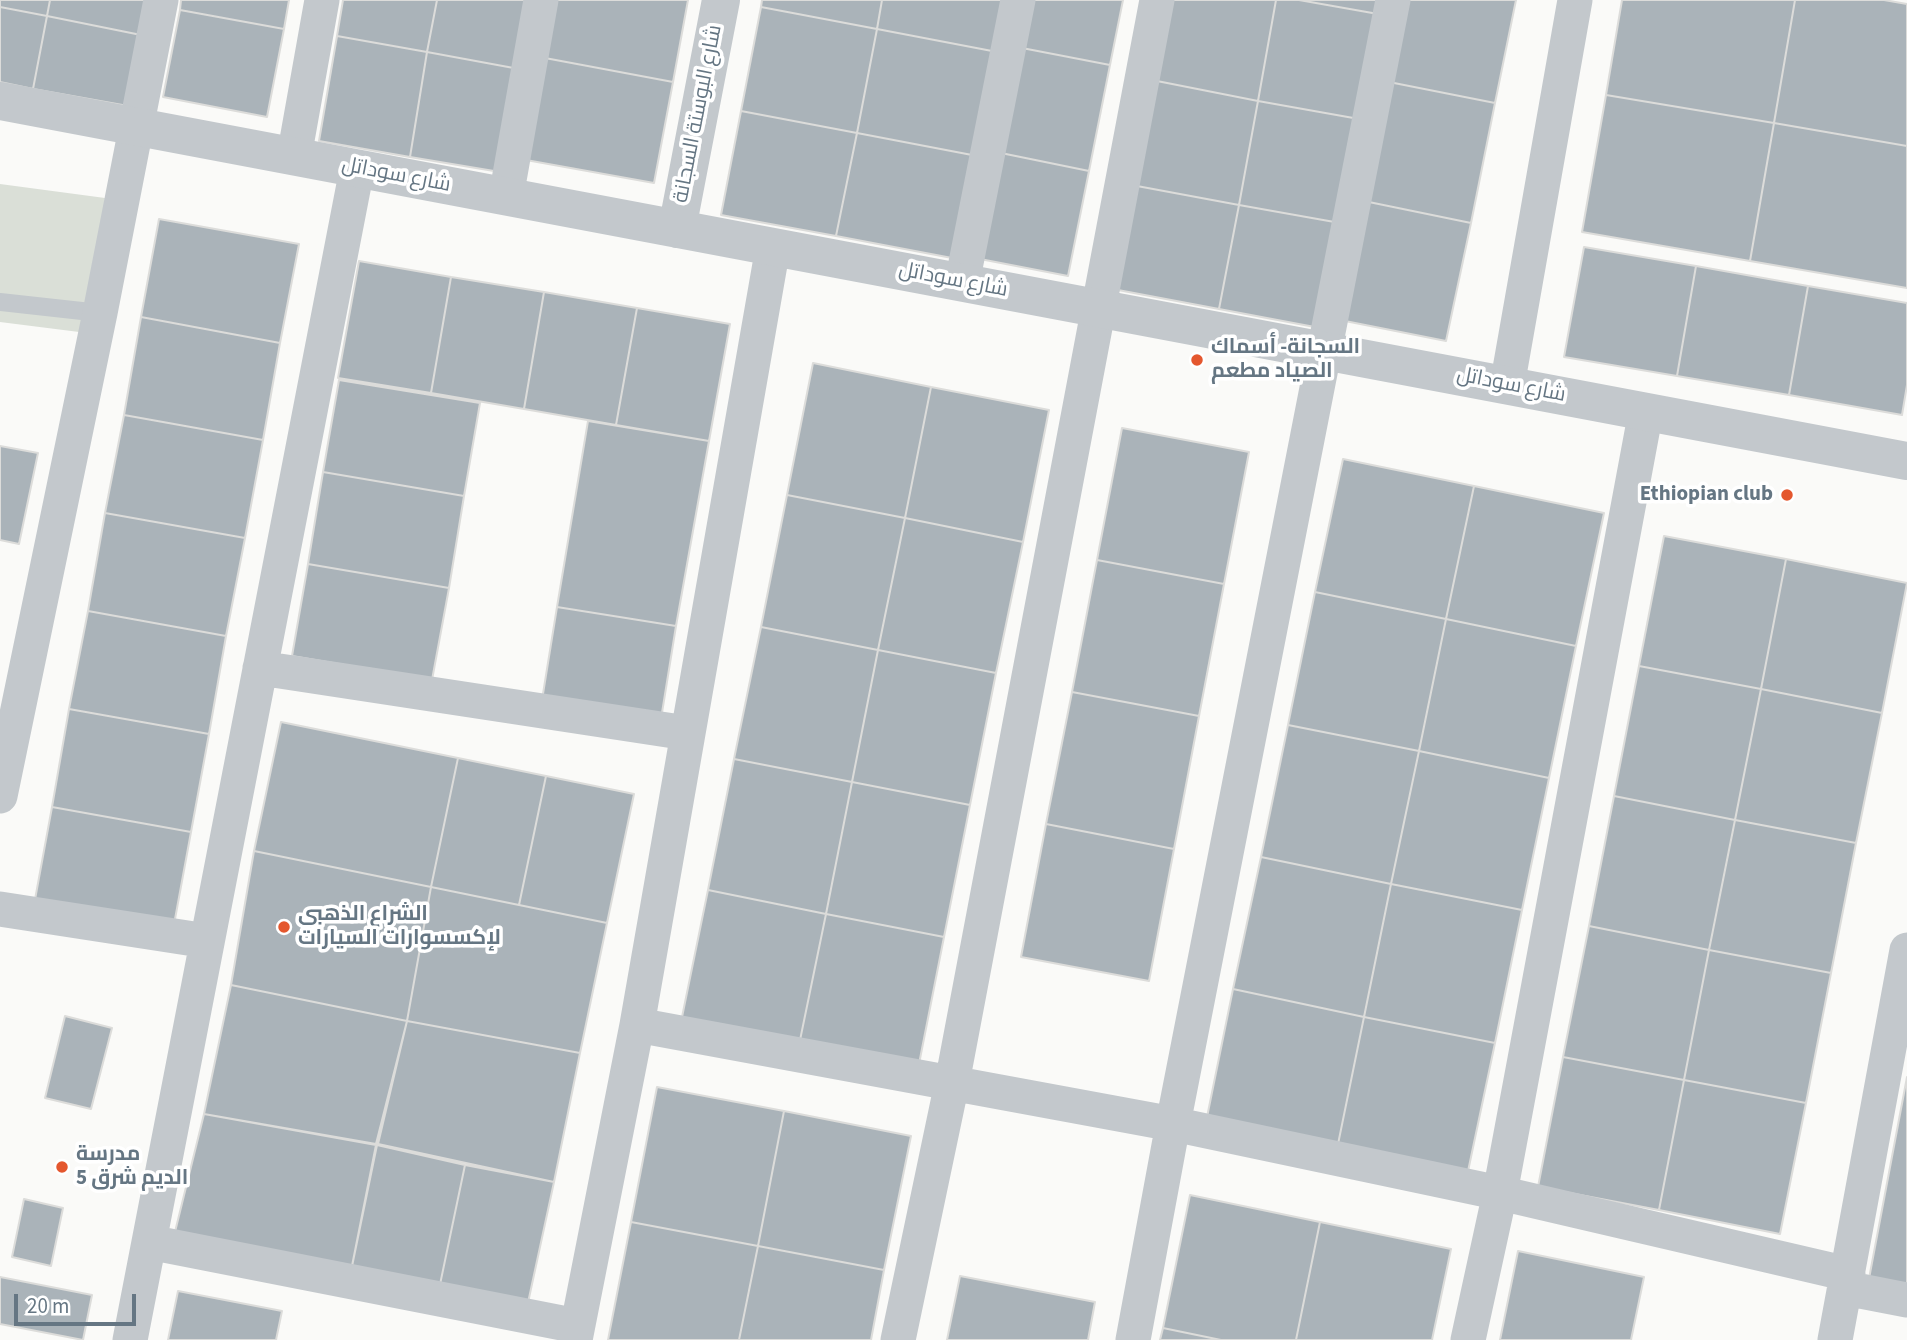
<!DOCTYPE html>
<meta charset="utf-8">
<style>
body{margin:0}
#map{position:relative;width:1907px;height:1340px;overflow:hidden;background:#fafaf8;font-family:"Source Sans 3",sans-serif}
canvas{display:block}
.scale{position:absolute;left:14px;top:1294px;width:122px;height:32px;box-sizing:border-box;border:4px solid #657683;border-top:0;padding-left:9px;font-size:21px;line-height:24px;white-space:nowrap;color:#657683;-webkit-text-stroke:5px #fff;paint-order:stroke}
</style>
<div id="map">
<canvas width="1907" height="1340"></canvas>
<div class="scale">20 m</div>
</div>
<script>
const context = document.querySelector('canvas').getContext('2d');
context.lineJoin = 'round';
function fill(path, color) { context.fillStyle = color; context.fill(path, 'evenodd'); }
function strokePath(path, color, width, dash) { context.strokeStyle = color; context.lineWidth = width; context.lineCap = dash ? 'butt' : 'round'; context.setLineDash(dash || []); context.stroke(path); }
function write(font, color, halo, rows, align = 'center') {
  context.font = font + ' "Source Sans 3",Cairo,sans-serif'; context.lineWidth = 7; context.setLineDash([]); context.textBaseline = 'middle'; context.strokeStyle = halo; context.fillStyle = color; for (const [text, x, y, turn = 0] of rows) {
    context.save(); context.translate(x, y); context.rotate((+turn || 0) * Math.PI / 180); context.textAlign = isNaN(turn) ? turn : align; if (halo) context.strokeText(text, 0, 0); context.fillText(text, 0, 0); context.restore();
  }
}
fill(new Path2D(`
 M 0,184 L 105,198 L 87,333 L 0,322 Z`), '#dadfd7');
const building = new Path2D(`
 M 0,0 L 50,0 L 47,16 L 0,7 Z
 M 50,0 L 148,0 L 141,35 L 47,16 Z
 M 181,0 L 289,0 L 284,29 L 180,10 Z
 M 343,0 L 437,0 L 427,52 L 337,36 Z
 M 437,0 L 531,0 L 519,69 L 427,52 Z
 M 555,0 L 688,0 L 673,82 L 545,58 Z
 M 762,0 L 882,0 L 877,29 L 761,7 Z
 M 882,0 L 1002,0 L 992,51 L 877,29 Z
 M 1031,0 L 1123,0 L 1110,65 L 1022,48 Z
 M 1171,0 L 1276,0 L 1258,101 L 1157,81 Z
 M 1276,0 L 1299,0 L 1378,14 L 1359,119 L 1258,101 Z
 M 1299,0 L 1381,0 L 1378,14 Z
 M 1405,0 L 1516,0 L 1495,103 L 1389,82 Z
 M 1622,0 L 1795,0 L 1774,123 L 1606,95 Z
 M 1795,0 L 1884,0 L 1907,4 L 1907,146 L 1774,123 Z
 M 0,7 L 47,16 L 33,89 L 0,82 Z
 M 761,7 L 877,29 L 857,133 L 741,111 Z
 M 180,10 L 284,29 L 267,117 L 163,97 Z
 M 47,16 L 141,35 L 128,106 L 33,89 Z
 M 877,29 L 992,51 L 972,155 L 857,133 Z
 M 337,36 L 427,52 L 410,157 L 319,141 Z
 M 1022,48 L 1110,65 L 1089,171 L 1001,153 Z
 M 427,52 L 519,69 L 500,172 L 410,157 Z
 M 545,58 L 673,82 L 654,183 L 526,160 Z
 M 1157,81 L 1258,101 L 1239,205 L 1137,186 Z
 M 1389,82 L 1495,103 L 1471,223 L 1364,201 Z
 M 1606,95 L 1774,123 L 1750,261 L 1582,232 Z
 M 1258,101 L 1359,119 L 1340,223 L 1239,205 Z
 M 741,111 L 857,133 L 836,236 L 721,215 Z
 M 1774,123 L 1907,146 L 1907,288 L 1750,261 Z
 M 857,133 L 972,155 L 952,258 L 836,236 Z
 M 1001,153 L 1089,171 L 1068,276 L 980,259 Z
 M 1137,186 L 1239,205 L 1219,309 L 1118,290 Z
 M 1364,201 L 1471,223 L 1446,341 L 1340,320 Z
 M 1239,205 L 1340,223 L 1320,328 L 1219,309 Z
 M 159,219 L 299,244 L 280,343 L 141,317 Z
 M 1584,247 L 1696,266 L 1677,376 L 1564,357 Z
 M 359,261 L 451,277 L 431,393 L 338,378 Z
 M 1696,266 L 1808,286 L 1789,395 L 1677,376 Z
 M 451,277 L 544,292 L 524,409 L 431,393 Z
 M 1808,286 L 1907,303 L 1907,385 L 1902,415 L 1789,395 Z
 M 544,292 L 637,308 L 616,425 L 524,409 Z
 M 637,308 L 730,324 L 709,441 L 616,425 Z
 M 141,317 L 280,343 L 263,440 L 124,415 Z
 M 813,363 L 931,387 L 905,518 L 787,495 Z
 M 339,380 L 480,403 L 464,496 L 323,472 Z
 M 931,387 L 1049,410 L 1023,542 L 905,518 Z
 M 124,415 L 263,440 L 245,538 L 105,513 Z
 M 588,421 L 709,441 L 676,626 L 557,607 Z
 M 1122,428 L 1249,452 L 1224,584 L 1097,560 Z
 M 0,446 L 38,453 L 19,544 L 0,540 Z
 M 1343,459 L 1474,486 L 1446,619 L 1315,592 Z
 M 323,472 L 464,496 L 449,588 L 308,564 Z
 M 1474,486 L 1604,513 L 1576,646 L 1446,619 Z
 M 787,495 L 905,518 L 878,650 L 761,627 Z
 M 105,513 L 245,538 L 226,636 L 88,611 Z
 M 905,518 L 1023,542 L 996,673 L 878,650 Z
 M 1664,536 L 1786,559 L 1761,689 L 1639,666 Z
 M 1786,559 L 1907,583 L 1882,713 L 1761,689 Z
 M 1097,560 L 1224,584 L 1199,716 L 1072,692 Z
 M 308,564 L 449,588 L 432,680 L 292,656 Z
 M 1315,592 L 1446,619 L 1419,751 L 1288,725 Z
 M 557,607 L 676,626 L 661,719 L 542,700 Z
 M 88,611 L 226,636 L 209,734 L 69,709 Z
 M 1446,619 L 1576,646 L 1549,778 L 1419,751 Z
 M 761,627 L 878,650 L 852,782 L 734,759 Z
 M 878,650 L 996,673 L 970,805 L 852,782 Z
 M 1639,666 L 1761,689 L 1735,820 L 1614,796 Z
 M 1761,689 L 1882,713 L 1856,843 L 1735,820 Z
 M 1072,692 L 1199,716 L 1174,849 L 1046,824 Z
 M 69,709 L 209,734 L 191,832 L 52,807 Z
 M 281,722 L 458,758 L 431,887 L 254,851 Z
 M 1288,725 L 1419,751 L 1391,884 L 1261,857 Z
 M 1419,751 L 1549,778 L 1522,910 L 1391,884 Z
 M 458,758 L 546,776 L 519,905 L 431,887 Z
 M 734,759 L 852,782 L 826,914 L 708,890 Z
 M 546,776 L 634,794 L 607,923 L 519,905 Z
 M 852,782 L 970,805 L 944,937 L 826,914 Z
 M 1614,796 L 1735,820 L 1709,950 L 1589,926 Z
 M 52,807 L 191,832 L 173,930 L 34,905 Z
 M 1735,820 L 1856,843 L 1831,973 L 1709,950 Z
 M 1046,824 L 1174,849 L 1149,981 L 1021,957 Z
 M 254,851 L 431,887 L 407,1021 L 231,985 Z
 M 1261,857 L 1391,884 L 1364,1017 L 1233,989 Z
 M 1391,884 L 1522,910 L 1495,1043 L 1364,1017 Z
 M 431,887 L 607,923 L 580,1053 L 407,1021 Z
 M 708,890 L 826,914 L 799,1045 L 681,1022 Z
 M 826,914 L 944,937 L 918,1069 L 799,1045 Z
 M 1589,926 L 1709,950 L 1684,1080 L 1563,1057 Z
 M 1709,950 L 1831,973 L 1806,1103 L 1684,1080 Z
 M 231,985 L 407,1021 L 376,1144 L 204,1114 Z
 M 1233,989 L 1364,1017 L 1337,1149 L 1206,1122 Z
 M 65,1016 L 112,1028 L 91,1109 L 45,1098 Z
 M 1364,1017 L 1495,1043 L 1467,1176 L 1337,1149 Z
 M 407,1021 L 580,1053 L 554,1182 L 378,1144 Z
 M 1563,1057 L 1684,1080 L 1659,1210 L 1538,1187 Z
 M 1907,1077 L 1907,1292 L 1868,1284 Z
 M 1684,1080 L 1806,1103 L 1780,1234 L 1659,1210 Z
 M 657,1087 L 784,1111 L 758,1246 L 631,1222 Z
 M 784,1111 L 911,1136 L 884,1270 L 758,1246 Z
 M 204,1114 L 376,1145 L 350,1276 L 173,1240 Z
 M 377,1145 L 465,1165 L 438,1294 L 350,1276 Z
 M 465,1165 L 554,1182 L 526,1312 L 438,1294 Z
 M 1190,1195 L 1320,1222 L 1296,1340 L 1221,1340 L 1163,1328 Z
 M 24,1199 L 63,1208 L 51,1266 L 12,1257 Z
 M 631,1222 L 758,1246 L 739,1340 L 608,1340 Z
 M 1320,1222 L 1451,1249 L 1432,1340 L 1296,1340 Z
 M 758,1246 L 884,1270 L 871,1340 L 739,1340 Z
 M 1518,1251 L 1644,1277 L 1631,1340 L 1500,1340 Z
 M 960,1276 L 1095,1302 L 1088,1340 L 947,1340 Z
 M 0,1277 L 92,1295 L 83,1340 L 0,1324 Z
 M 178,1291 L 282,1311 L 276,1340 L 168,1340 Z
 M 1163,1328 L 1221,1340 L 1160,1340 Z`);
fill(building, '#aab3b9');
strokePath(building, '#dcdcda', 2);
strokePath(new Path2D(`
 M 0,302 L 100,313`), '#c3c8cc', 18);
strokePath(new Path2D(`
 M 294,157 L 322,0
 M 506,197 L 541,0
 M 962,283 L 1018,0
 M 1507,386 L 1575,0
 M 260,668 L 687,733
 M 0,796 L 100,313 L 161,0
 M 0,909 L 207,941
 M 637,1025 L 1173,1124 L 1500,1193 L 1848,1274
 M 149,1242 L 577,1326
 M 1845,1288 L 1907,1300
 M 130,1340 L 357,169
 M 575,1340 L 637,1025 L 773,247
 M 898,1340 L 952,1083 L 1157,0
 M 1133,1340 L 1173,1124 L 1393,0
 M 1468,1340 L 1500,1193 L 1646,411
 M 1835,1340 L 1907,950`), '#c3c8cc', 35);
strokePath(new Path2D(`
 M 0,101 L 1907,461
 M 677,229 L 721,0`), '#c3c8cc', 38);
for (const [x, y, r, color] of [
 [1197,360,7,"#e4572e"],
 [1787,495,7,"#e4572e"],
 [284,927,7,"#e4572e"],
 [62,1167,7,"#e4572e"]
]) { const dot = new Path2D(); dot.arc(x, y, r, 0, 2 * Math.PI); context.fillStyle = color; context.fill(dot); strokePath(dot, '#fff', 2.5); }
write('21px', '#657683', '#fff', [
 ["شارع البوستة السجانة",699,114,-79],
 ["شارع سوداتل",396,176,11],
 ["شارع سوداتل",953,281,11],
 ["شارع سوداتل",1511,386,11]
]);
write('bold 21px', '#657683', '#fff', [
 ["السجانة- أسماك",1211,348],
 ["الصياد مطعم",1211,372],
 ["Ethiopian club",1773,495,"right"],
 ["الشراع الذهبي",298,915],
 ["لإكسسوارات السيارات",298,939],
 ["مدرسة",76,1155],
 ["الديم شرق 5",76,1179]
], 'left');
</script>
